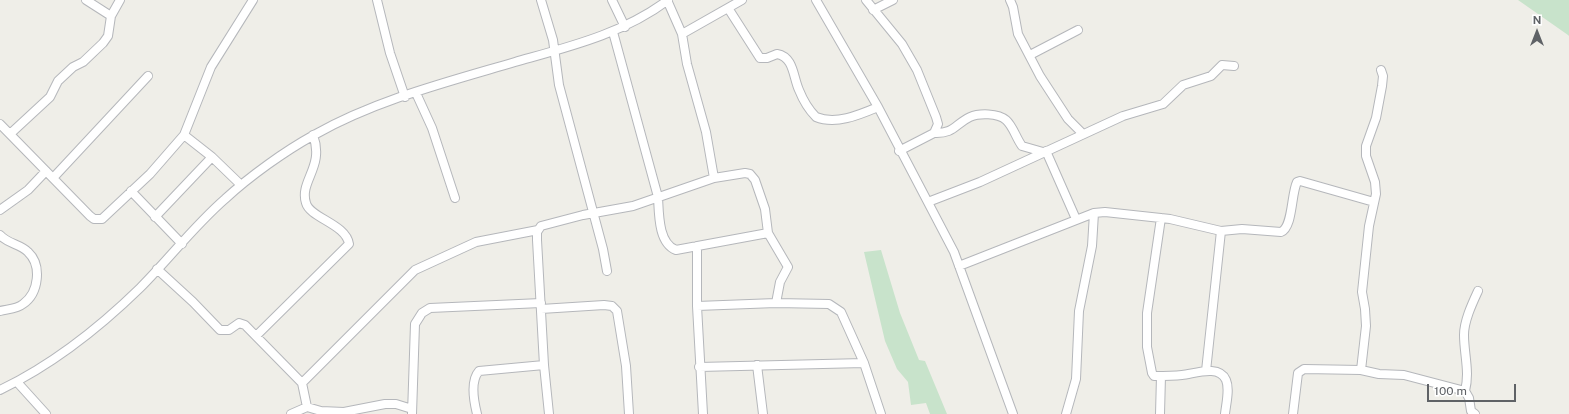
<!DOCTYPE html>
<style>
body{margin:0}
#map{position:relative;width:1569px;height:414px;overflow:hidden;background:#efeee8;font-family:"Public Sans",sans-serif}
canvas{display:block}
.north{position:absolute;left:1517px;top:12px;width:40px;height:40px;-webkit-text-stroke:3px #fff;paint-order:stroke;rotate:0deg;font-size:11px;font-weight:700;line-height:16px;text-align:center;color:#5f6266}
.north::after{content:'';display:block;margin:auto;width:14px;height:18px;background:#5f6266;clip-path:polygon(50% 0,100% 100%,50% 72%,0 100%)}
.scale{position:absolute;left:1427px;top:384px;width:89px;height:18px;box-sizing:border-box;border:2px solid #5f6266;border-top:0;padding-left:5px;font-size:12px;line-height:14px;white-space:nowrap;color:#5f6266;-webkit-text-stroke:3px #fff;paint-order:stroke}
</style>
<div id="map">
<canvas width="1569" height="414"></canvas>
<div class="north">N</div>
<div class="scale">100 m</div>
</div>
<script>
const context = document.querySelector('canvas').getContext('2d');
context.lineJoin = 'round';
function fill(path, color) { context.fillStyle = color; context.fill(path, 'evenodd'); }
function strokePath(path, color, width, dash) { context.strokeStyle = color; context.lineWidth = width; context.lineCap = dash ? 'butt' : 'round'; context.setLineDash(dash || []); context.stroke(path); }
fill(new Path2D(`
 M 1518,0 L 1569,0 L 1569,36 L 1568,35 Z
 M 881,250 L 900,313 L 919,360 L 925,361 L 947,414 L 930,414 L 926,403 L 911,405 L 908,382 L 897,369 L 885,341 L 864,252 Z`), '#c8e3cb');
const minor = new Path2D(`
 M 86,0 L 111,16
 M 377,0 L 390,53 L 405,97
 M 541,0 L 553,40 L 559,85 L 566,111 L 603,249 L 607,271
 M 612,0 L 625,27
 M 667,0 L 682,34 L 687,64 L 706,132 L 714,178
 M 816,0 L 878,107 L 954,252 L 1013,414
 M 866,0 L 902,44 L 917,70 L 936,117 L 938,124 L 934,133 L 899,151
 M 1010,0 L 1013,7 L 1018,34 L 1040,76 L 1068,119 L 1083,134
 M 728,8 L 760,58 L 767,58 L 777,54 C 794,57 793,77 799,90 C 803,100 808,109 816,117 C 836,125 859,115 878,107
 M 873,10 L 893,0
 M 613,32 L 658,197 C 659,213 658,243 676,250 L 768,233
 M 682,34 L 742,0
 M 1030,55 L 1078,30
 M 416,93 L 432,128 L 455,198
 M 0,124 L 90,216 L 94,219 L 102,219 L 150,174 L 184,135 L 211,67 L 253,0
 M 934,133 C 954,134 955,124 970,117 C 979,113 998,113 1006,120 C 1013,126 1016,138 1022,146 L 1043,152
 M 10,134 L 50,97 L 58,81 L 73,67 L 83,62 L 103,43 L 108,36 L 111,16 L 120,0
 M 184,135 L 212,157 L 241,185
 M 1046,151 L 1076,219
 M 53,178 L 148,76
 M 131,191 L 182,244
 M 928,202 L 980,182 L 1123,116 L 1163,104 L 1183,85 L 1211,76 L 1222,65 L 1234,66
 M 0,210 L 28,190 L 46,171
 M 155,217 L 212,157
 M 1161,218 L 1147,313 L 1147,347 L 1152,373 L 1154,376 C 1164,376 1173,376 1182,375 C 1194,374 1219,364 1226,380 C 1230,389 1226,404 1225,414
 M 0,235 C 8,244 20,244 28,252 C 42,265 39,293 23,304 C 17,309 8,309 0,311
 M 697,246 L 697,306 L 703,414
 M 959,266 L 1094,213 L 1105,212 L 1170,219 L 1221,231 L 1242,229 L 1281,232 C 1293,227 1291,194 1297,182 L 1300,181 L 1374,202
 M 157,269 L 193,302 L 220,330 L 229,330 L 239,323 L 245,325 L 302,383 L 307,407
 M 697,306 L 776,303 L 829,304 L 841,312 L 864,363 L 881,414
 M 541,309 L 604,305 L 612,306 L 617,311 L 626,366 L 629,414
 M 256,336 L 349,244 C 346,224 310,218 306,203 C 299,181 325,167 313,135
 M 757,365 L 763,414
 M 699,367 L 864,363
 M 1361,370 L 1366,326 L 1365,309 L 1362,292 L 1369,226 L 1376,194 L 1375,182 L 1366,156 L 1366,146 L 1376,118 L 1382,86 L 1383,76 L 1381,70
 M 1206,371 L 1221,231
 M 17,382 L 46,414
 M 302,383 L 415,270 L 476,242 L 538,230
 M 0,390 C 52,365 99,328 140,288 C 169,259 194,226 225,199 C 250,176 285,151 314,135 C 376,100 447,82 515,62 C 568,47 623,34 668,0
 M 1465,391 C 1470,372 1464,354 1464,335 C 1464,321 1472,304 1478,291
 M 291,414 L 307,407 L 321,411 L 344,412 L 385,404 L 396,404 L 412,409
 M 412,414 L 415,324 L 422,313 L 430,308 L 541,303
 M 477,414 C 474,402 470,381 479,371 L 544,365
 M 549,414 L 544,365 L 537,240 L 537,232 L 541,226 L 583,215 L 633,206 L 714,178 L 745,173 L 750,174 L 755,180 L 765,209 L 768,233 L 788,267 L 780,282 L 776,303
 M 1066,414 L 1076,379 L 1079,311 L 1092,246 L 1094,213
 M 1160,414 L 1161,376
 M 1293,414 L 1298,373 L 1304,369 L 1361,370 L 1379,374 L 1404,375 L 1465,391 L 1469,398 L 1471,411 L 1475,414`);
strokePath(minor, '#b5b7bb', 10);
strokePath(minor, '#fff', 8);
</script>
